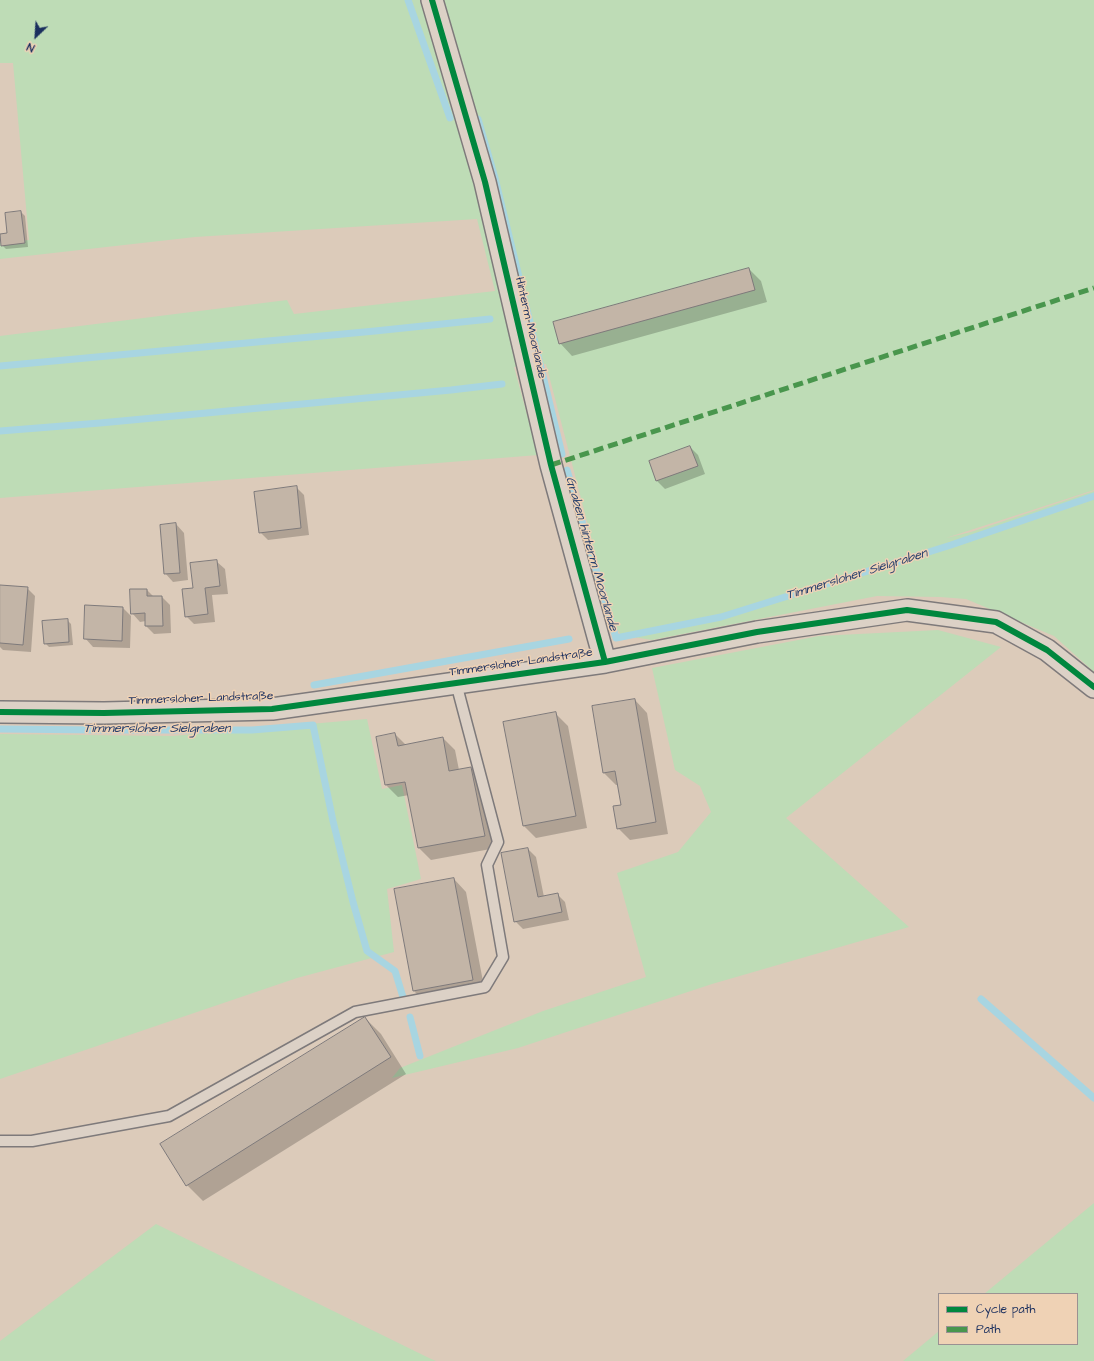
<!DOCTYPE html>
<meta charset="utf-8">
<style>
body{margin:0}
#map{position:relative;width:1094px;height:1361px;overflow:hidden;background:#dccbba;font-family:"Architects Daughter",sans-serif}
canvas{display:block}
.legend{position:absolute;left:938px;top:1293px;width:140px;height:52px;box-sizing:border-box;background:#efd2b5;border:1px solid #9a9192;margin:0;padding:5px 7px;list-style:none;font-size:12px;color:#1b2f5e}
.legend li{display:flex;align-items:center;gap:8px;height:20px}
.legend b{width:20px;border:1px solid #9a9192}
.north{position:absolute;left:16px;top:16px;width:40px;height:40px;-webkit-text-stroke:3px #efd2b5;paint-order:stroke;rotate:205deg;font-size:11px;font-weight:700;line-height:16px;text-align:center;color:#1b2f5e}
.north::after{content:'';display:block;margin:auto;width:14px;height:18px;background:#1b2f5e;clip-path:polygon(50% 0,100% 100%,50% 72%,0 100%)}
</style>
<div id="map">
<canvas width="1094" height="1361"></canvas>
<ul class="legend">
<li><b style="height:5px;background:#00873e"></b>Cycle path</li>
<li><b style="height:5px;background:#49964d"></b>Path</li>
</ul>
<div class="north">N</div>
</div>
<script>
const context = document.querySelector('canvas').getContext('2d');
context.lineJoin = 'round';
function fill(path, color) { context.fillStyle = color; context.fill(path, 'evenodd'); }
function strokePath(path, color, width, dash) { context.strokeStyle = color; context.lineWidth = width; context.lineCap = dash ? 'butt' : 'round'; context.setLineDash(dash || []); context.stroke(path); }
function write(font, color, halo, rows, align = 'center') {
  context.font = font + ' "Architects Daughter",sans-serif'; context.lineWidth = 3; context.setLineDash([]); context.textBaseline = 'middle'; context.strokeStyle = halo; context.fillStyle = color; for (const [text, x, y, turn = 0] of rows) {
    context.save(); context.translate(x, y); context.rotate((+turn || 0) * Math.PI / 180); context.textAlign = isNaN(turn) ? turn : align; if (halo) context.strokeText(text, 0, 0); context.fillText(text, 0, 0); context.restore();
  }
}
fill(new Path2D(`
 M 0,0 L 1094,0 L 1094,490 L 946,538 L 971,532 L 1094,491 L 1094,672 L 1054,636 L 966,599 L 940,597 L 877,596 L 652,640 L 621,635 L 614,625 L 546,364 L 514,367 L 538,455 L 0,498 L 0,336 L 287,300 L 294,314 L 495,291 L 477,219 L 195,237 L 0,259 L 0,243 L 29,240 L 13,63 L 0,63 Z
 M 938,630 L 1001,647 L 786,818 L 909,927 L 712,984 L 518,1048 L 392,1078 L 400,1068 L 543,1011 L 646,977 L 617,873 L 678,852 L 711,812 L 700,786 L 675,770 L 652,668 L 819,636 Z
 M 367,719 L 382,789 L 402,785 L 421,879 L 387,889 L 394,952 L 297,978 L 0,1079 L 0,734 L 172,736 Z
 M 1094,1203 L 1094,1361 L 903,1361 L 939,1331 L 939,1344 L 1077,1344 L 1077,1294 L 984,1294 Z
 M 156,1224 L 429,1358 L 436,1361 L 0,1361 L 0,1341 Z`), '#bedcb6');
fill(new Path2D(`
 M 21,212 L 25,216 L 28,247 L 6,249 L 2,245 Z
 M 749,269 L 761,281 L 767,302 L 572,356 L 560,343 Z
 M 690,447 L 698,455 L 705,474 L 665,489 L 657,481 L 650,462 Z
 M 296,487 L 304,495 L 309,535 L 268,540 L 260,532 Z
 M 176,524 L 184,533 L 188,580 L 173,582 L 165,573 Z
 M 216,561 L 225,569 L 228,594 L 212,595 L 215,622 L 194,624 L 186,616 L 194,589 Z
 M 0,586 L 27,588 L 35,596 L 31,652 L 3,650 L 0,647 Z
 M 147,590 L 154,597 L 162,597 L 170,605 L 171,633 L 154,634 L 146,626 L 146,621 L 140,622 L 132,613 Z
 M 123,608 L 131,616 L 130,648 L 93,647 L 85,638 Z
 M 67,620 L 71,624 L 73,645 L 49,647 L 45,643 Z
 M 635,700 L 647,713 L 668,834 L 630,840 L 618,828 L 622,805 L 618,785 L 616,785 L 604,773 Z
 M 555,713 L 568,726 L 587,828 L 536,838 L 524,826 Z
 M 395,734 L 406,745 L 443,738 L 455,750 L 459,770 L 471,768 L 483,780 L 496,848 L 431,860 L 419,848 L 409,795 L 398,797 L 386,785 Z
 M 528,849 L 536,857 L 544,897 L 557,894 L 565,902 L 569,920 L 523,929 L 515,921 Z
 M 454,879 L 466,892 L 485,992 L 426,1003 L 414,991 Z
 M 365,1018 L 381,1034 L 406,1074 L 203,1201 L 187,1185 Z`), '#0003');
strokePath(new Path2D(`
 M 408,0 L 450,118
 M 478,119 L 495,178 L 562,454
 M 0,366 L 375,331 L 490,319
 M 0,431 L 100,423 L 451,390 L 502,384
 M 567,470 L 616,638 L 721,617 L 951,545 L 1094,496
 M 314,685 L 569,639
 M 0,729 L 100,730 L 252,730 L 313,725 L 333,821 L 353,902 L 367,951 L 395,971 L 403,997
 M 981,999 L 1094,1098
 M 410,1017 L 420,1056`), '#a8d5e1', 7);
const building = new Path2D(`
 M 21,211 L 25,243 L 1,246 L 0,234 L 7,233 L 5,213 Z
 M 749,268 L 755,290 L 559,344 L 553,322 Z
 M 690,446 L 698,466 L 656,481 L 649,461 Z
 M 297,486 L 301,528 L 259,533 L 254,492 Z
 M 176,523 L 180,573 L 164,574 L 160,525 Z
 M 217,560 L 220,586 L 205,588 L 208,614 L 185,617 L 182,589 L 193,588 L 190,563 Z
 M 0,585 L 28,587 L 23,645 L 0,643 Z
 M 130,589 L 147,589 L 147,596 L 162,596 L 163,626 L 145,626 L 145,613 L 131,614 Z
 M 85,605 L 123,607 L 122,641 L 84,639 Z
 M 68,619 L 69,642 L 44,644 L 42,621 Z
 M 635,699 L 656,822 L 617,829 L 613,806 L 621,805 L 615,771 L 603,773 L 592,706 Z
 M 556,712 L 576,816 L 523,826 L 503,722 Z
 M 395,733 L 398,746 L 443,737 L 449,771 L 471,767 L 485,836 L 418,848 L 405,782 L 385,785 L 376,737 Z
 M 528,848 L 538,897 L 558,893 L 562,912 L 514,922 L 501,853 Z
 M 454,878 L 473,980 L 413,991 L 394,889 Z
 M 365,1017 L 391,1057 L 186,1186 L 160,1144 Z`);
fill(building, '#c3b5a7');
strokePath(building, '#7e7a7b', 1);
const lane = new Path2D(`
 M 0,1141 L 32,1141 L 169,1116 L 355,1012 L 485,987 L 503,957 L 487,865 L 498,842 L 456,683`);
const street = new Path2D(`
 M 432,0 L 485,182 L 551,465 L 605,662
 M 0,712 L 104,713 L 272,709 L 605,662 L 757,632 L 907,610 L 996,622 L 1047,650 L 1094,687`);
strokePath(lane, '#7e7a7b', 13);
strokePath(street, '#7e7a7b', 24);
strokePath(lane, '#dcd1c6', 10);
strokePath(street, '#dcd1c6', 21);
strokePath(new Path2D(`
 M 551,465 L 1094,288`), '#49964d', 5, [10, 5]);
strokePath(new Path2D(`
 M 432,0 L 485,182 L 551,465 L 605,662
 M 0,712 L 104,713 L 272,709 L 605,662 L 757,632 L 907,610 L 996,622 L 1047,650 L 1094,687`), '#00873e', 6);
write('12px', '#1b2f5e', '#efd2b5', [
 ["Hinterm Moorlande",530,328,77],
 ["Timmersloher Landstraße",521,663,-8],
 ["Timmersloher Landstraße",201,699,-2]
]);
write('italic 13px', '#27406d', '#efd2b5', [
 ["Graben hinterm Moorlande",591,554,74],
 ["Timmersloher Sielgraben",857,575,-17],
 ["Timmersloher Sielgraben",157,729]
]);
</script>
